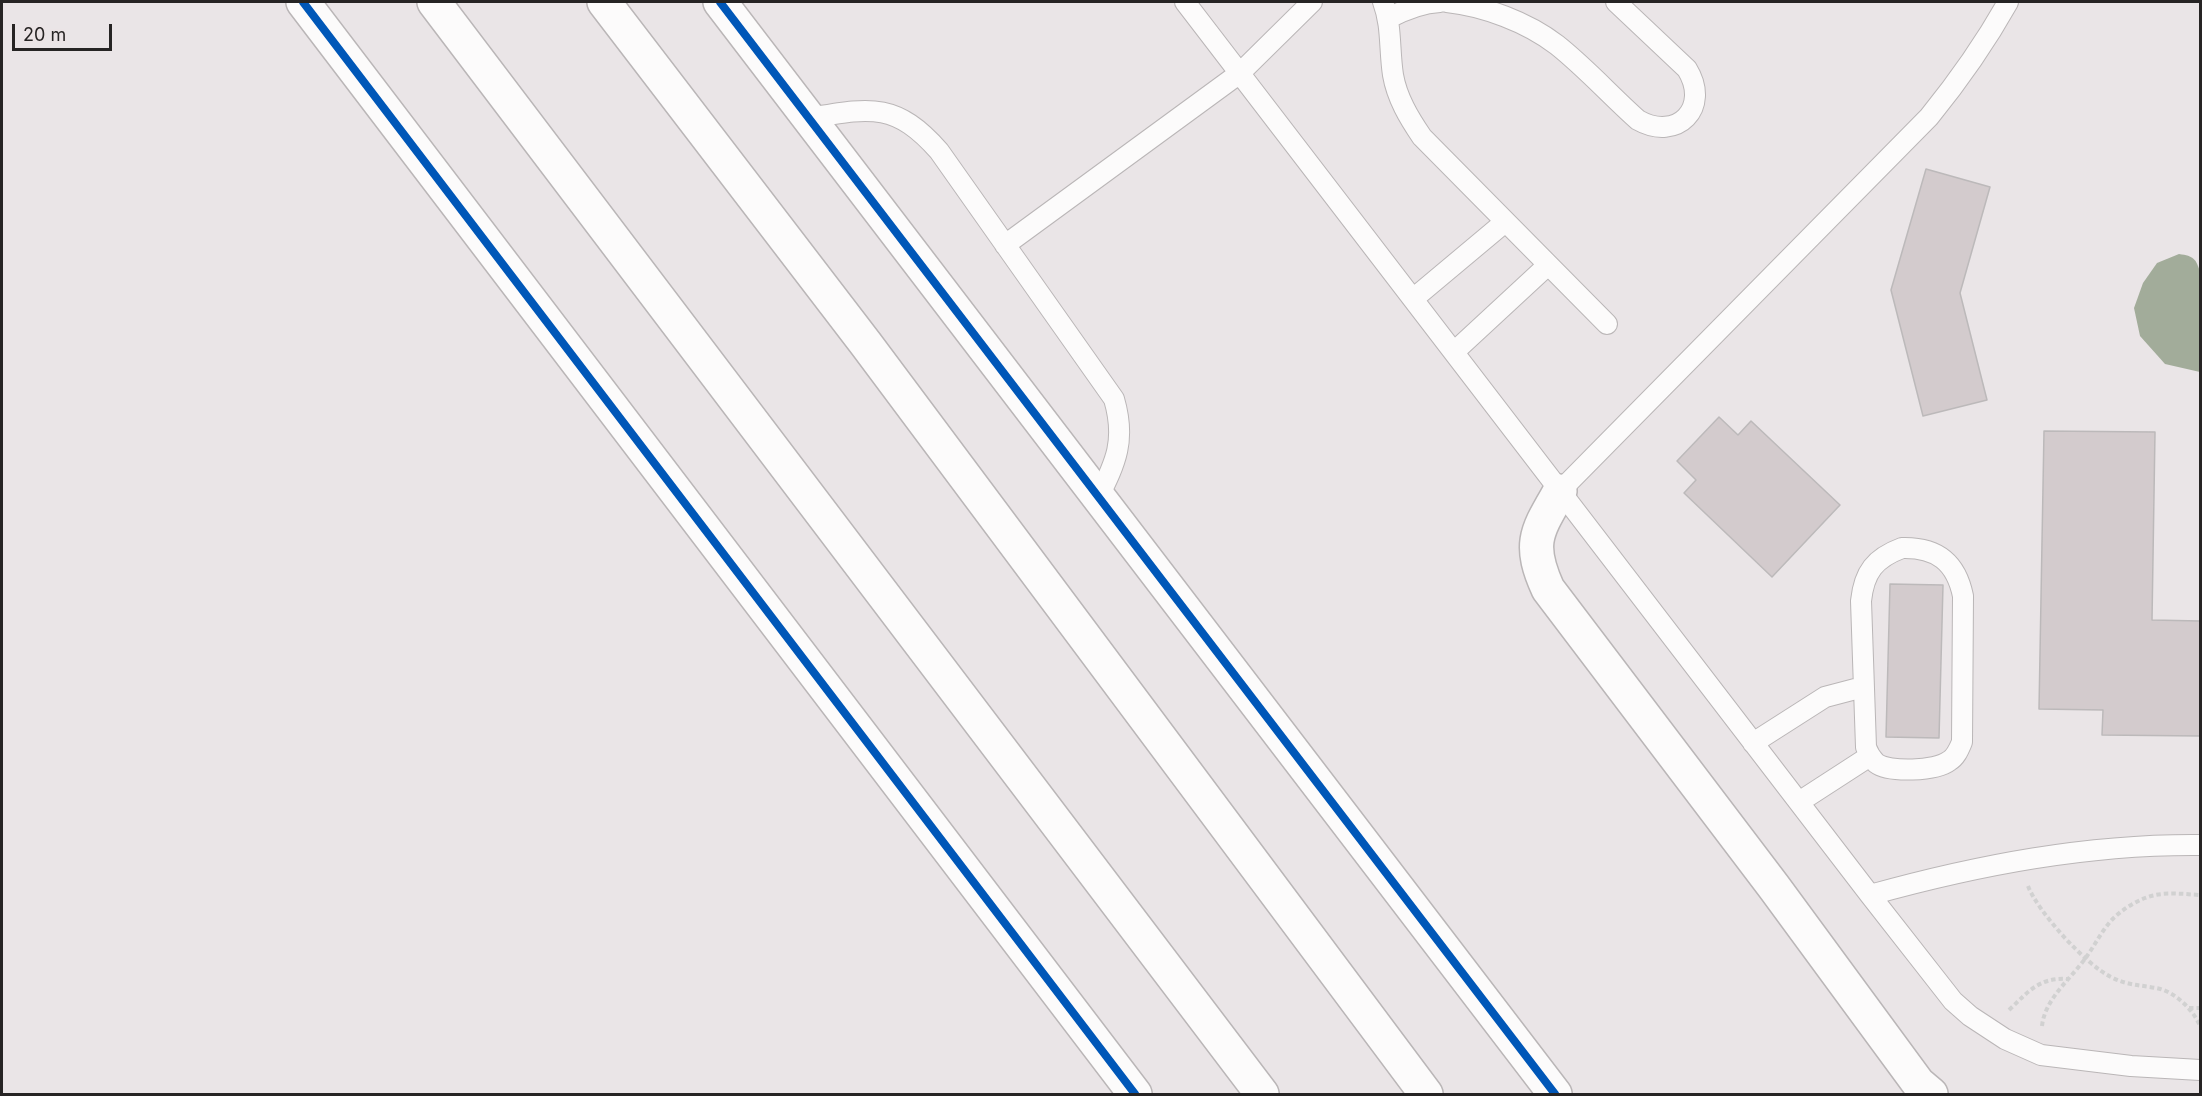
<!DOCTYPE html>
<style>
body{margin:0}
#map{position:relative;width:2202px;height:1096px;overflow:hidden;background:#eae5e7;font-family:Inter,sans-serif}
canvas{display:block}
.frame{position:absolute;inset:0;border:3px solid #262424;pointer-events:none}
.scale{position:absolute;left:12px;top:24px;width:100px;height:27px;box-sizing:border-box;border:3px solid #262424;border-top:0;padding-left:8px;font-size:18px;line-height:21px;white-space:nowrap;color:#262424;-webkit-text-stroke:4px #ebe4e6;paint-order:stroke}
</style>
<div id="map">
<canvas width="2202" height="1096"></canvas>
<div class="frame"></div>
<div class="scale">20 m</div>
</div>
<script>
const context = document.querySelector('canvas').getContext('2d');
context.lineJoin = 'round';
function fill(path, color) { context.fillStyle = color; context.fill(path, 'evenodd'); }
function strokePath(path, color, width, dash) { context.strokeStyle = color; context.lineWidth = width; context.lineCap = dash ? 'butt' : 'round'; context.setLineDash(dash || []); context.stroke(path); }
fill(new Path2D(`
 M 2179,254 C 2194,256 2196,259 2200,272 L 2200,372 L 2165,364 L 2140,336 L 2134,308 L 2143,283 L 2157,263 Z`), '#a2ac9a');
const building = new Path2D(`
 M 1926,169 L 1990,187 L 1960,293 L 1987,400 L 1923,416 L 1891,290 Z
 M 1719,417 L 1738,435 L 1751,421 L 1840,505 L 1772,577 L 1684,493 L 1696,480 L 1677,461 Z
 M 2044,431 L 2155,432 L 2152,620 L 2200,621 L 2200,736 L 2102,735 L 2103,710 L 2039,709 Z
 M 1890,584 L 1943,585 L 1939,738 L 1886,737 Z`);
fill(building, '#d3cbcd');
strokePath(building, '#bcb9ba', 1.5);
const lane = new Path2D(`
 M 1185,2 L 1870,895 L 1953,1001 L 1970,1016 L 2005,1039 L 2041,1055 L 2131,1066 L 2200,1070
 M 1383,2 C 1392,26 1389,49 1393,75 C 1397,98 1409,118 1422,137 L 1607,324
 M 1447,2 C 1484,6 1527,22 1557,45 C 1586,68 1611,96 1638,120 C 1677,142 1711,108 1687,69 L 1616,2
 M 1389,18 C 1406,9 1421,3 1440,2
 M 809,118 C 869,108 895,101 939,151 L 1114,399 C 1126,440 1116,462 1098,498
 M 1005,245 L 1240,73 L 1312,2
 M 1413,299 L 1505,222
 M 1454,352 L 1548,265
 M 1560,491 L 1929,117 C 1959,80 1985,43 2008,2
 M 1902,548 C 1937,547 1956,562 1963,596 L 1962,742 C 1959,749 1956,757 1949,761 C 1936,771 1889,773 1876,763 C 1871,758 1868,753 1866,747 L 1861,601 C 1864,572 1875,558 1902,548 Z
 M 1753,743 L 1825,697 L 1863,687
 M 1799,802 L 1870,756
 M 1870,895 C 1978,865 2088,844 2200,845`);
const street = new Path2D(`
 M 1560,491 C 1537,531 1527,543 1548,589 L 1774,887 L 1918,1083 L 1931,1094`);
const secondary = new Path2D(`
 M 303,2 L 1135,1094
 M 720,2 L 1555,1094`);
const primary = new Path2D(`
 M 434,2 L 1262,1094
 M 604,2 L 866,344 L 1426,1094`);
strokePath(lane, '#bab6b7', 22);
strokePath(street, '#bab6b7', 36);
strokePath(secondary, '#bab6b7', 36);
strokePath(primary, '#bab6b7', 36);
strokePath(new Path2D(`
 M 2028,886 C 2038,912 2086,965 2111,977 C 2126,985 2140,985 2156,988 C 2174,991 2193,1009 2200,1026
 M 2189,1008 L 2200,1008
 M 2009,1010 C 2028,992 2039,977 2068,979
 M 2042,1026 C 2045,998 2072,978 2087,956 C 2097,942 2104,926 2117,915 C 2125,908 2135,902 2145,898 C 2163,891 2182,894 2200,895`), '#d1d1d1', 4, [4.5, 3]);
strokePath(lane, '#fcfbfb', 20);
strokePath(street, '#fcfbfb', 33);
strokePath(secondary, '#fcfbfb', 33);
strokePath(primary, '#fcfbfb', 33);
strokePath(new Path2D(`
 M 303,2 L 1135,1094
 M 720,2 L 1555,1094`), '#0057b8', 8);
</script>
